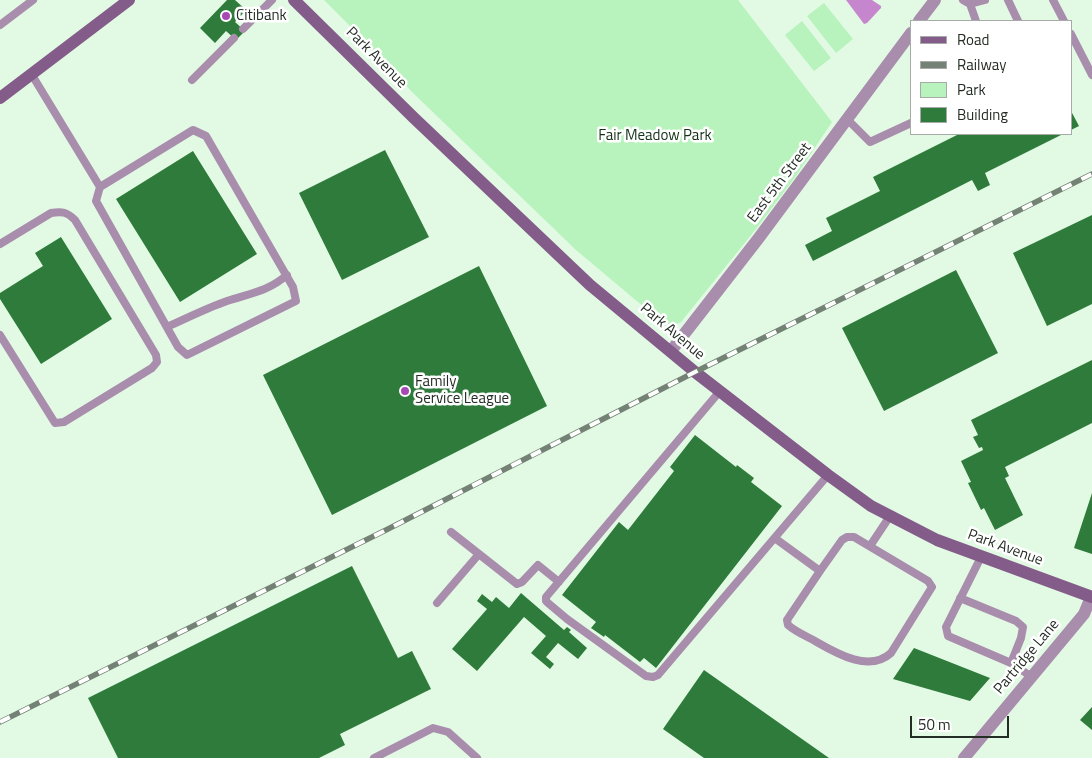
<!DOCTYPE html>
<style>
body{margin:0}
#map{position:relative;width:1092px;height:758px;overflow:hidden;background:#e2fae4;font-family:"Titillium Web",sans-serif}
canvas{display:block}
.legend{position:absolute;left:910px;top:20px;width:162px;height:115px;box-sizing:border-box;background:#fff;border:1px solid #a7aba8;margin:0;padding:6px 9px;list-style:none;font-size:15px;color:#242d25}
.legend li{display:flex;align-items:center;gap:10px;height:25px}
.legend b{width:25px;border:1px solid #a7aba8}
.scale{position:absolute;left:910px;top:716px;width:99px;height:22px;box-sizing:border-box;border:2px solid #242d25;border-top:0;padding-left:6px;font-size:15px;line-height:18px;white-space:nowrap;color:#242d25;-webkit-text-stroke:4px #fff;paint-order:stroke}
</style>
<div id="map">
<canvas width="1092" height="758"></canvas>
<ul class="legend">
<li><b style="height:6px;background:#845c8a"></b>Road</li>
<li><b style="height:6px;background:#738274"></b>Railway</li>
<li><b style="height:14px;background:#b8f2bd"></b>Park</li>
<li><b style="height:14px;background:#2e7b3b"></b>Building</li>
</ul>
<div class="scale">50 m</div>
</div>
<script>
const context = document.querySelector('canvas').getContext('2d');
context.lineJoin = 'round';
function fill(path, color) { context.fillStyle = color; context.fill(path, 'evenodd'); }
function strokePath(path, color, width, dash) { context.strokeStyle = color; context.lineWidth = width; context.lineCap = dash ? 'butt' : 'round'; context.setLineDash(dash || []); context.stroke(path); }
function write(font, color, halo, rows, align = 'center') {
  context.font = font + ' "Titillium Web",sans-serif'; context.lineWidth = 5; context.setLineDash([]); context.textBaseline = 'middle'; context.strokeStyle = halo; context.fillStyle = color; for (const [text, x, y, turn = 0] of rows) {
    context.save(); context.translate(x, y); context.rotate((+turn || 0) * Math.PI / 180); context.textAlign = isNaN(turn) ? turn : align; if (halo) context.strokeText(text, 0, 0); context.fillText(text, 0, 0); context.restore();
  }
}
fill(new Path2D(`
 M 324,0 L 738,0 L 832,122 L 796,176 L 756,229 L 681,322 C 672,327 665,324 657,318 L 576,250 L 412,92 L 378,54 Z
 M 824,3 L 853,39 L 836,53 L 807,16 Z
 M 802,21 L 831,58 L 814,71 L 785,35 Z`), '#b8f2bd');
fill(new Path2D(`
 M 846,0 L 872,0 L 881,6 L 881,8 L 867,23 L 864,24 Z`), '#c686ce');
fill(new Path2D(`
 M 227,0 L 235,0 L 246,10 L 235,22 L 245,31 L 236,40 L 226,31 L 215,43 L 200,28 Z
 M 1071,111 L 1079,126 L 1071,130 Z
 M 959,134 L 1063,134 L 985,173 L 990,185 L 978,191 L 972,180 L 813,261 L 805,245 L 832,231 L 826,218 L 880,191 L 873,177 Z
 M 385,150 L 429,237 L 342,280 L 299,193 Z
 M 193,151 L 257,254 L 180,302 L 116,199 Z
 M 1092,215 L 1092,304 L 1047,326 L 1013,253 Z
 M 61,237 L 112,319 L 41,364 L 0,299 L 0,293 L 43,266 L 35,253 Z
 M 479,266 L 547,406 L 332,515 L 263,375 Z
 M 956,270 L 998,353 L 884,411 L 842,328 Z
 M 1092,360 L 1092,423 L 1005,467 L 1009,476 L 1005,478 L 1023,515 L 995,530 L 984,508 L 981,510 L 968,483 L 971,482 L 961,461 L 983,450 L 982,447 L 979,448 L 973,437 L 978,435 L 971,420 Z
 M 695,435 L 736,467 L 737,465 L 754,478 L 751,482 L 782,506 L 656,668 L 644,658 L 640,662 L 605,635 L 604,637 L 591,628 L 596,622 L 562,595 L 619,522 L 628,530 L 674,471 L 670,467 Z
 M 1092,493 L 1092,554 L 1074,548 Z
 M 352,566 L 398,658 L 412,651 L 431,689 L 340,734 L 345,745 L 319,758 L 118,758 L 88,698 Z
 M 521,593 L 564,630 L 567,627 L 571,630 L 569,632 L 587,648 L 578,659 L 558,643 L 546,657 L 554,664 L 550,669 L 531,653 L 546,636 L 524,617 L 477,671 L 452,649 L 487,609 L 477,601 L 482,594 L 492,602 L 496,597 L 509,608 Z
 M 914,648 L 990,678 L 970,701 L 893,679 Z
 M 704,670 L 829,758 L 704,758 L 663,729 Z
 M 1092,707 L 1092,730 L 1080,720 Z`), '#2e7b3b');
strokePath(new Path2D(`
 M 963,0 L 970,4 L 985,0
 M 1008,0 L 1018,21
 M 1053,0 L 1064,21
 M 970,4 L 976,21
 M 0,25 L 33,0
 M 243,29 L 272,0
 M 1071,34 L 1092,75
 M 32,75 L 100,187 L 96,201 L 178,347 L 187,355 L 296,301 L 293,287 L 206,136 L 193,130 L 100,187
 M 192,80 L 234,38
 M 847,119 L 870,142 L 911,123
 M 0,244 L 51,213 C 62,211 67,212 75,220 L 156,355 L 157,362 L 152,368 L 64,422 L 55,423 L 0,335
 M 167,327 C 187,318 207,308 227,301 C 251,293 267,292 287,275
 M 720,391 L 546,597 L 546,601 L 548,603 L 567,619 L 646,676 L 653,677 L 658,675 L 828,475
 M 451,532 L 517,584 L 522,582 L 538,565 L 559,582
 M 776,539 L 820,571 L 791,614 L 787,620 L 788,625 C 796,632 806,636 815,641 C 836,653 869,673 891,653 L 932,587 L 928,581 L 854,537 L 847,537 L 842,540 L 820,571
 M 870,546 L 890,516
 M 981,557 L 946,627 L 948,636 L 1011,663 L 1032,677
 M 960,598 L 1016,621 L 1023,627 L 1021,638 L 1011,663
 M 437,603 L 479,554
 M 374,758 L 433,728 L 448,732 L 477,758`), '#a98dad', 8);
strokePath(new Path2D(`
 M 919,21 L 935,0
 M 671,351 L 758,239 L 911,33
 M 964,758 L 1084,614 L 1091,597`), '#a98dad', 12);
strokePath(new Path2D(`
 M 294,0 L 414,118 L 590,285 L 695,372 L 828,475 L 871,506 L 937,540 L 1092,597
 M 0,98 L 129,0`), '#845c8a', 12);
const rail = new Path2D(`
 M 0,722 L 388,529 L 695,372 L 1092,174`);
strokePath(rail, '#738274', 5.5);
strokePath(rail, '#fff', 4, [11]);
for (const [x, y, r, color] of [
 [226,16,5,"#a649b3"],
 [405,391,5,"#a649b3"]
]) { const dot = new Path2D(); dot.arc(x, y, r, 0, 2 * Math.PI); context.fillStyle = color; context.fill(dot); strokePath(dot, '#fff', 2); }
write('15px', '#242d25', '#fff', [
 ["Citibank",236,16],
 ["Family",415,382],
 ["Service League",415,399]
], 'left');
write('15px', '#242d25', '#fff', [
 ["Park Avenue",376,58,45],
 ["East 5th Street",780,183,-53],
 ["Park Avenue",672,332,40],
 ["Park Avenue",1005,548,20],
 ["Partridge Lane",1027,657,-50]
]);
write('15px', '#123217', '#fff', [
 ["Fair Meadow Park",655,136]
]);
</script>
